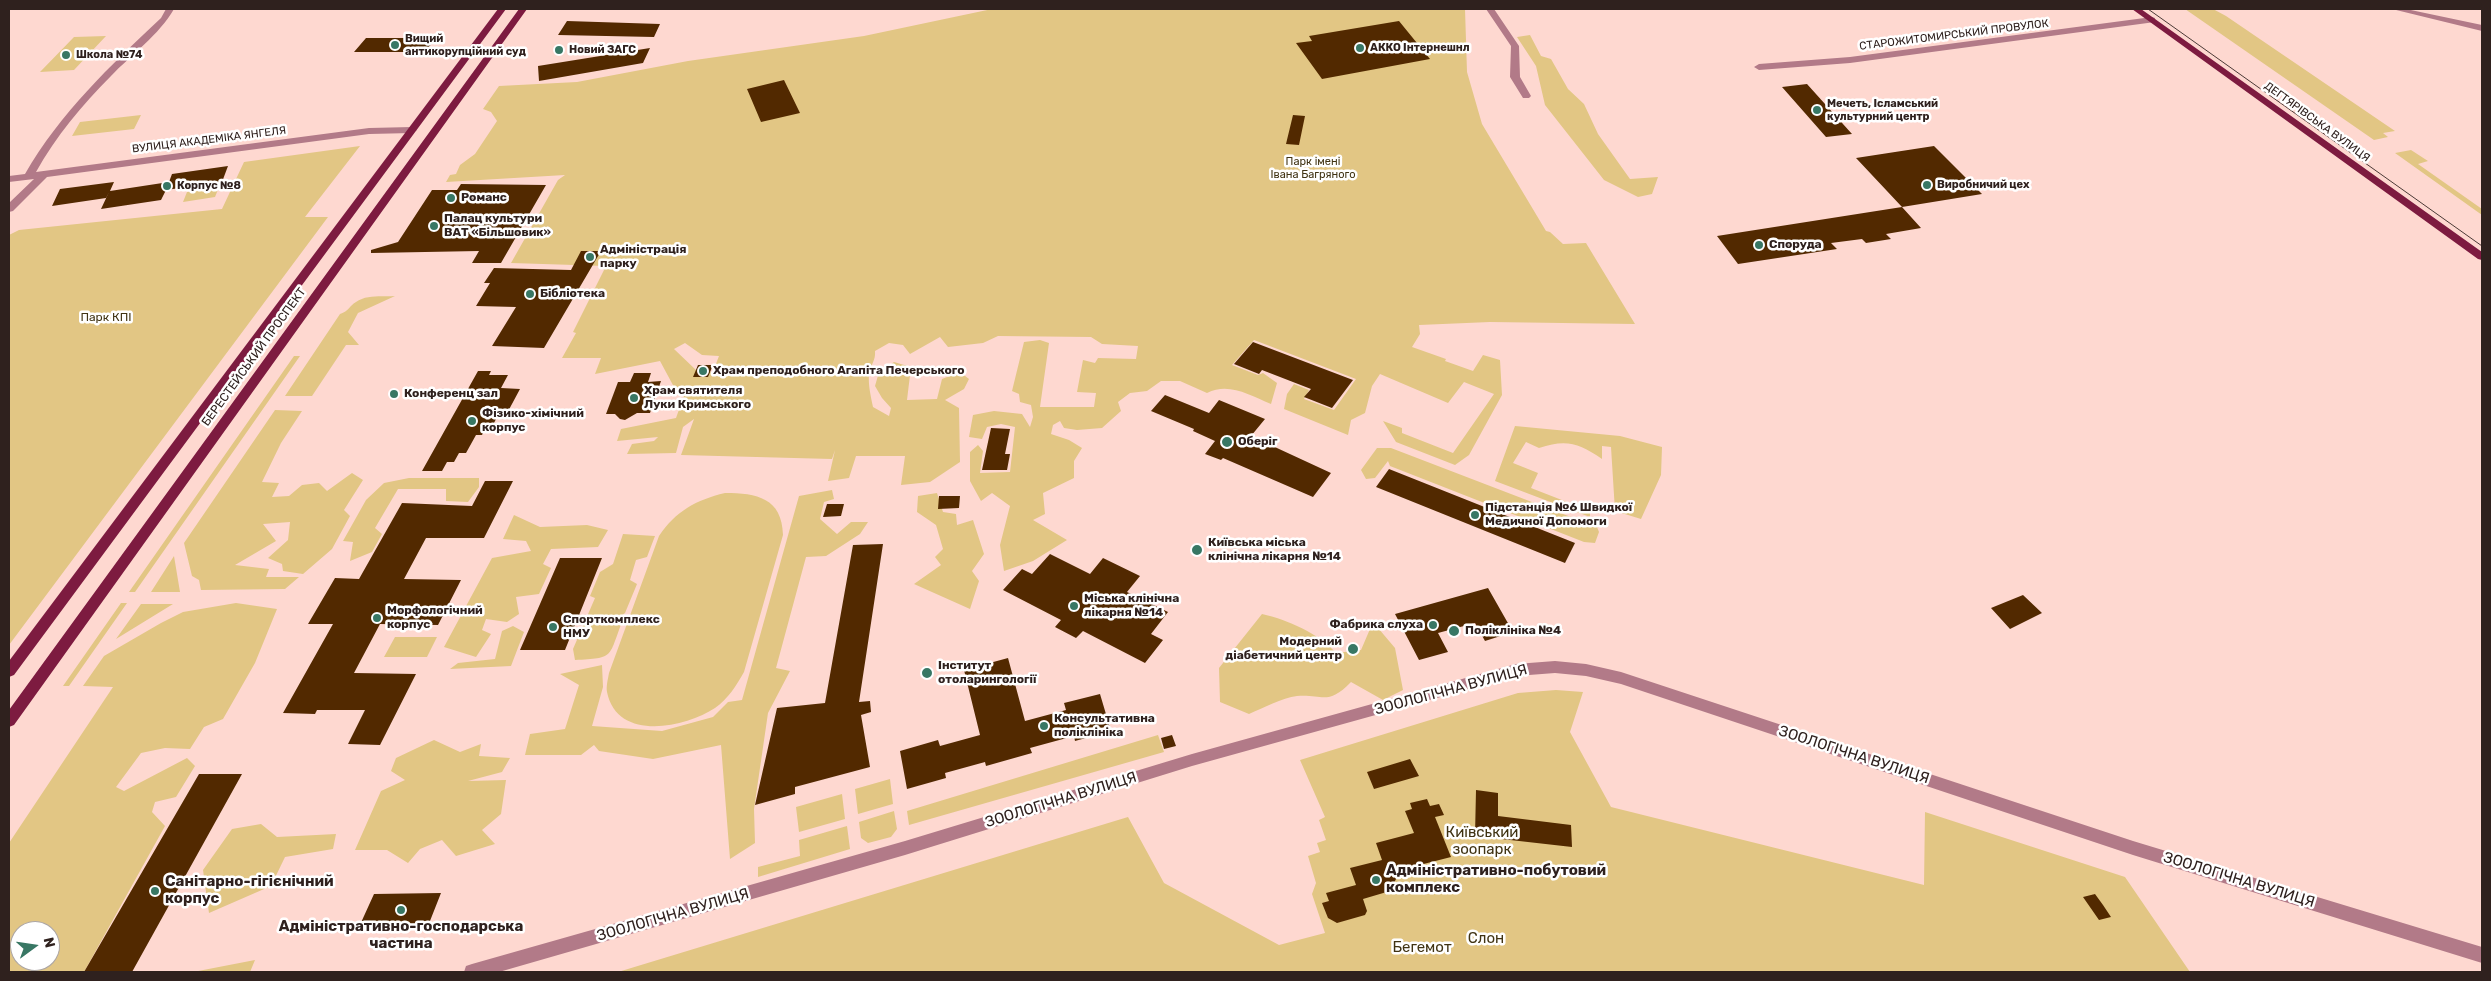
<!DOCTYPE html>
<meta charset="utf-8">
<style>
body{margin:0}
#map{position:relative;width:2491px;height:981px;overflow:hidden;background:#fed8d0;font-family:Rubik,sans-serif}
canvas{display:block}
.frame{position:absolute;inset:0;border:10px solid #2f211e;pointer-events:none}
.north{position:absolute;left:10px;top:921px;width:50px;height:50px;box-sizing:border-box;background:#fff;border:1px solid #aca6a5;border-radius:50%;rotate:76deg;font-size:14px;font-weight:700;line-height:20px;text-align:center;color:#2f211e}
.north::after{content:'';display:block;margin:auto;width:18px;height:22px;background:#387764;clip-path:polygon(50% 0,100% 100%,50% 72%,0 100%)}
</style>
<div id="map">
<canvas width="2491" height="981"></canvas>
<div class="frame"></div>
<div class="north">N</div>
</div>
<script>
const context = document.querySelector('canvas').getContext('2d');
context.lineJoin = 'round';
function fill(path, color) { context.fillStyle = color; context.fill(path, 'evenodd'); }
function strokePath(path, color, width, dash) { context.strokeStyle = color; context.lineWidth = width; context.lineCap = dash ? 'butt' : 'round'; context.setLineDash(dash || []); context.stroke(path); }
function write(font, color, halo, rows, align = 'center') {
  context.font = font + ' Rubik,sans-serif'; context.lineWidth = 5; context.setLineDash([]); context.textBaseline = 'middle'; context.strokeStyle = halo; context.fillStyle = color; for (const [text, x, y, turn = 0] of rows) {
    context.save(); context.translate(x, y); context.rotate((+turn || 0) * Math.PI / 180); context.textAlign = isNaN(turn) ? turn : align; if (halo) context.strokeText(text, 0, 0); context.fillText(text, 0, 0); context.restore();
  }
}
fill(new Path2D(`
 M 992,9 L 1465,9 L 1467,72 L 1482,124 L 1546,231 L 1550,232 L 1563,244 L 1586,243 L 1635,324 L 1490,322 L 1419,325 L 1420,334 L 1412,347 L 1446,359 L 1445,361 L 1473,371 L 1483,355 L 1500,360 L 1502,395 L 1469,455 L 1455,465 L 1396,442 L 1383,421 L 1402,428 L 1402,433 L 1453,453 L 1494,394 L 1464,382 L 1448,403 L 1380,374 L 1372,386 L 1365,413 L 1351,420 L 1348,435 L 1284,409 L 1287,394 L 1294,384 L 1309,390 L 1304,399 L 1334,410 L 1356,379 L 1254,340 L 1232,365 L 1258,375 L 1263,373 L 1277,383 L 1271,404 C 1249,395 1229,382 1207,393 L 1180,381 L 1161,381 L 1147,391 L 1130,393 L 1118,402 L 1121,411 L 1102,428 L 1077,430 L 1064,428 L 1060,421 L 1053,425 L 1051,434 L 1069,440 L 1082,448 L 1074,461 L 1074,478 L 1043,493 L 1045,514 L 1033,520 L 1067,540 L 1033,561 L 1004,571 L 1000,545 L 1010,506 L 992,493 L 981,501 L 970,481 L 970,452 L 978,445 L 983,451 L 980,473 L 1010,472 L 1015,427 L 1001,424 L 987,427 L 982,439 L 969,437 L 973,415 L 994,411 L 1022,414 L 1030,427 L 1033,417 L 1031,405 L 1020,402 L 1019,394 L 1012,391 L 1024,342 L 1040,340 L 1049,343 L 1040,407 L 1094,407 L 1096,393 L 1077,392 L 1083,360 L 1095,363 L 1098,358 L 1136,359 L 1138,346 L 1102,344 L 1091,337 L 998,336 L 983,343 L 948,347 L 940,337 L 910,354 L 903,345 L 889,343 L 875,351 C 876,361 870,365 869,374 C 868,385 871,397 873,407 L 889,416 L 891,408 L 882,398 L 875,386 L 879,372 L 894,362 L 911,367 L 907,400 L 937,399 L 942,379 L 960,372 L 969,379 L 964,389 L 945,400 L 959,408 L 960,462 L 930,482 L 901,485 L 905,456 L 856,456 L 849,478 L 828,481 L 835,450 L 832,459 L 681,455 L 694,419 L 683,427 L 676,453 L 627,454 L 632,444 L 654,441 L 658,437 L 617,441 L 621,429 L 676,418 L 686,390 L 674,387 L 660,361 L 595,374 L 601,358 L 562,358 L 576,333 L 573,332 L 606,266 L 511,263 L 558,180 L 565,175 L 446,182 L 450,175 L 456,174 L 460,165 L 475,154 L 497,121 L 491,112 L 483,109 L 499,86 L 577,82 L 688,61 L 864,36 ZM 685,343 L 702,355 L 719,356 L 712,374 L 711,372 L 696,370 L 674,349 Z
 M 2185,9 L 2213,9 L 2226,16 L 2395,131 L 2383,133 L 2388,137 L 2374,140 Z
 M 1530,35 L 1541,56 L 1551,59 L 1568,89 L 1584,104 L 1598,134 L 1630,179 L 1658,177 L 1652,194 L 1638,197 L 1604,180 L 1545,105 L 1536,66 L 1517,37 Z
 M 106,36 L 74,70 L 40,72 L 74,37 Z
 M 141,115 L 134,129 L 72,136 L 80,122 Z
 M 360,146 L 305,217 L 328,217 L 9,645 L 9,235 L 19,230 L 222,209 L 244,162 Z
 M 2411,150 L 2428,161 L 2418,164 L 2482,209 L 2482,215 L 2395,153 Z
 M 219,187 L 215,197 L 183,202 L 187,192 Z
 M 395,296 L 358,313 L 348,332 L 359,345 L 346,345 L 312,396 L 285,396 L 340,314 C 349,311 349,306 356,302 C 367,294 383,297 395,296 Z
 M 294,356 L 300,356 L 135,592 L 129,592 Z
 M 275,410 L 302,411 L 281,443 L 262,482 L 279,483 L 272,497 L 289,496 L 302,485 L 319,483 L 327,491 L 352,473 L 363,480 L 344,510 L 350,516 L 332,549 L 303,574 L 283,571 L 282,564 L 268,558 L 288,540 L 290,522 L 263,524 L 276,541 L 235,565 L 269,569 L 266,577 L 299,577 L 285,589 L 201,590 L 199,580 L 192,576 L 184,543 Z
 M 1515,426 L 1620,436 L 1662,447 L 1661,475 L 1641,519 L 1615,511 L 1611,447 L 1602,446 L 1602,459 C 1579,443 1566,439 1539,448 L 1526,442 L 1513,463 L 1538,473 L 1531,488 L 1590,511 L 1590,517 L 1495,481 Z
 M 1377,448 L 1391,448 L 1597,527 L 1599,532 L 1595,543 L 1584,542 L 1390,466 L 1388,461 L 1375,478 L 1366,479 L 1361,470 Z
 M 409,478 L 479,478 L 479,487 L 468,502 L 446,501 L 446,489 L 398,489 L 375,528 L 382,534 L 372,552 L 350,561 L 353,542 L 343,541 L 366,500 L 384,483 Z
 M 832,490 L 834,499 L 824,502 L 820,519 L 837,534 L 851,522 L 868,522 L 860,534 L 826,556 L 806,557 L 776,668 L 790,671 L 768,713 L 754,809 L 755,843 L 730,859 L 721,745 L 653,759 L 599,751 L 594,745 L 581,755 L 525,755 L 530,734 L 565,729 L 579,685 L 560,674 L 602,665 L 603,687 L 592,726 L 662,731 L 713,717 L 728,702 L 742,700 L 799,496 Z
 M 725,493 C 757,493 782,498 783,535 L 744,672 C 736,686 728,699 715,708 C 685,728 617,742 607,692 C 606,686 608,679 609,673 L 659,536 C 676,511 696,500 725,493 Z
 M 937,493 L 943,512 L 956,514 L 957,525 L 973,520 L 984,554 L 972,571 L 979,581 L 970,609 L 914,584 L 941,565 L 935,557 L 943,549 L 936,525 L 917,512 L 918,496 Z
 M 514,515 L 540,527 L 587,525 L 608,530 L 598,547 L 551,549 L 543,564 L 551,568 L 539,594 L 516,597 L 519,614 L 507,622 L 486,619 L 482,630 L 491,634 L 476,657 L 444,647 L 492,558 L 531,551 L 526,541 L 503,539 Z
 M 623,534 L 655,536 L 647,557 L 636,560 L 630,580 L 637,584 L 625,613 L 617,619 L 622,622 C 608,658 615,658 575,660 L 573,649 L 595,598 L 590,596 L 600,572 L 613,564 Z
 M 174,556 L 180,592 L 151,592 Z
 M 121,603 L 127,603 L 69,686 L 63,686 Z
 M 236,603 L 277,609 L 255,663 L 223,719 L 204,727 L 190,749 L 165,748 L 141,753 L 116,787 L 124,791 L 187,758 L 195,766 L 176,797 L 155,802 L 152,812 L 165,826 L 84,972 L 9,972 L 9,843 L 113,687 L 83,686 L 104,656 L 161,623 L 183,612 ZM 20,931 L 50,931 L 50,961 L 20,961 Z
 M 141,604 L 173,604 L 116,639 Z
 M 1262,614 C 1288,620 1318,633 1336,653 L 1361,650 L 1373,622 L 1395,648 L 1403,690 L 1383,700 L 1351,682 C 1328,706 1323,694 1297,696 C 1282,698 1263,708 1249,714 L 1220,702 L 1219,668 Z
 M 513,626 L 524,632 L 511,666 L 450,669 L 458,663 L 495,659 L 502,631 Z
 M 395,637 L 437,637 L 427,657 L 384,657 Z
 M 1556,690 L 1583,692 L 1570,732 L 1611,807 L 1924,885 L 1925,812 L 2125,877 L 2190,972 L 618,972 L 1128,817 L 1164,883 L 1279,945 L 1325,933 L 1312,894 L 1316,883 L 1308,856 L 1320,852 L 1317,843 L 1326,840 L 1319,820 L 1325,817 L 1300,760 L 1518,693 Z
 M 1158,735 L 1164,752 L 909,825 L 907,811 Z
 M 434,740 L 460,752 L 481,744 L 479,756 L 510,758 L 502,772 L 468,781 L 506,780 L 501,814 L 482,830 L 495,844 L 456,856 L 442,840 L 420,849 L 408,863 L 387,850 L 355,850 L 381,791 L 405,780 L 391,771 L 396,758 Z
 M 890,779 L 893,804 L 858,814 L 855,789 Z
 M 842,794 L 845,819 L 799,832 L 796,807 Z
 M 894,811 L 897,829 L 891,837 L 868,843 L 861,838 L 859,822 Z
 M 261,824 L 277,837 L 336,834 L 333,849 L 285,857 L 271,886 L 209,913 L 203,870 L 232,829 Z
 M 847,826 L 850,849 L 758,877 L 758,867 L 800,856 L 799,840 Z
 M 255,960 L 250,972 L 193,972 Z`), '#e2c684');
fill(new Path2D(`
 M 567,21 L 660,24 L 654,37 L 558,35 Z
 M 1399,21 L 1430,59 L 1322,79 L 1296,43 L 1312,41 L 1309,36 Z
 M 366,38 L 436,38 L 425,52 L 354,52 Z
 M 650,48 L 643,63 L 539,81 L 538,66 Z
 M 784,80 L 800,113 L 761,122 L 747,89 Z
 M 1807,84 L 1852,134 L 1826,137 L 1782,87 Z
 M 1293,115 L 1305,116 L 1299,145 L 1286,144 Z
 M 1934,146 L 1982,194 L 1902,207 L 1856,158 Z
 M 228,166 L 222,182 L 166,190 L 161,200 L 101,209 L 109,192 L 106,198 L 52,206 L 60,189 L 114,182 L 110,191 L 169,182 L 172,174 Z
 M 461,184 L 546,185 L 501,263 L 472,263 L 479,251 L 371,253 L 371,250 L 398,242 L 432,190 L 457,190 Z
 M 1902,207 L 1921,228 L 1886,234 L 1891,239 L 1866,243 L 1862,239 L 1831,243 L 1837,249 L 1738,264 L 1717,236 Z
 M 581,251 L 601,251 L 544,348 L 492,346 L 516,307 L 476,306 L 490,283 L 484,283 L 494,268 L 571,270 Z
 M 1253,342 L 1353,380 L 1332,408 L 1304,397 L 1311,389 L 1262,370 L 1259,374 L 1234,364 Z
 M 698,365 L 713,365 L 708,377 L 693,377 Z
 M 478,371 L 491,371 L 489,375 L 508,375 L 501,388 L 520,389 L 505,417 L 497,417 L 493,425 L 487,425 L 482,435 L 476,435 L 466,453 L 459,453 L 454,462 L 447,462 L 442,471 L 422,471 Z
 M 634,373 L 651,373 L 648,382 L 661,381 L 650,413 L 637,413 L 625,420 L 620,419 L 615,414 L 606,414 L 618,382 L 630,382 Z
 M 1165,395 L 1209,413 L 1219,400 L 1265,419 L 1251,436 L 1331,473 L 1313,497 L 1223,458 L 1221,460 L 1205,454 L 1215,441 L 1193,431 L 1194,429 L 1151,411 Z
 M 991,428 L 1010,429 L 1005,454 L 1010,454 L 1007,470 L 982,470 Z
 M 1389,469 L 1575,543 L 1565,563 L 1376,487 Z
 M 485,481 L 513,481 L 484,538 L 426,538 L 404,579 L 461,580 L 438,625 L 380,624 L 354,673 L 416,674 L 380,745 L 348,744 L 365,710 L 317,710 L 315,714 L 283,713 L 333,624 L 308,624 L 335,578 L 359,579 L 402,503 L 472,506 Z
 M 939,496 L 960,496 L 959,508 L 938,509 Z
 M 827,504 L 844,504 L 841,516 L 823,517 Z
 M 883,544 L 859,702 L 870,701 L 871,712 L 861,715 L 870,767 L 795,787 L 795,794 L 755,805 L 777,708 L 825,703 L 853,545 Z
 M 1050,554 L 1090,574 L 1103,558 L 1140,576 L 1127,592 L 1168,612 L 1151,634 L 1163,640 L 1145,663 L 1083,631 L 1076,638 L 1055,627 L 1061,620 L 1003,590 L 1022,569 L 1032,574 Z
 M 560,558 L 602,558 L 565,650 L 520,650 Z
 M 1488,588 L 1513,632 L 1485,641 L 1475,623 L 1438,633 L 1448,652 L 1419,660 L 1395,614 Z
 M 2023,595 L 2042,613 L 2010,629 L 1991,608 Z
 M 1008,658 L 1025,721 L 1066,710 L 1064,703 L 1100,694 L 1111,731 L 1075,741 L 1074,736 L 1030,748 L 1032,753 L 986,766 L 985,762 L 945,773 L 946,778 L 907,789 L 900,751 L 938,740 L 940,746 L 980,735 L 964,670 Z
 M 1172,735 L 1176,746 L 1164,749 L 1161,738 Z
 M 1410,759 L 1419,776 L 1374,789 L 1367,772 Z
 M 199,774 L 242,774 L 132,972 L 84,972 Z
 M 1476,790 L 1498,793 L 1498,816 L 1571,825 L 1572,847 L 1475,836 Z
 M 1427,799 L 1430,806 L 1439,804 L 1444,815 L 1435,817 L 1451,857 L 1404,869 L 1403,865 L 1390,891 L 1363,899 L 1367,911 L 1365,915 L 1337,923 L 1328,918 L 1322,903 L 1329,901 L 1326,893 L 1356,885 L 1350,868 L 1382,860 L 1376,843 L 1414,833 L 1405,811 L 1412,809 L 1410,803 Z
 M 441,893 L 428,926 L 359,927 L 374,894 Z
 M 2095,894 L 2103,905 L 2111,917 L 2099,920 L 2083,897 Z`), '#522900');
fill(new Path2D(`
 M 166,9 L 174,9 C 159,35 132,54 111,76 C 82,105 56,136 36,172 L 369,128 L 412,127 L 417,130 L 412,133 L 369,134 L 47,177 L 13,211 L 9,212 L 9,203 L 34,179 L 9,182 L 9,176 L 25,174 C 60,113 110,66 161,18 Z
 M 1486,9 L 1494,9 L 1519,46 L 1520,77 L 1531,96 L 1529,98 L 1523,98 L 1510,77 L 1511,46 Z
 M 2392,9 L 2406,9 L 2482,25 L 2482,31 Z
 M 2152,17 L 2155,18 L 2155,22 L 1850,63 L 1759,70 L 1754,67 L 1759,64 L 1850,57 Z
 M 1555,661 L 1586,664 L 1621,672 L 2133,841 L 2482,947 L 2482,963 L 2133,855 L 1621,684 L 1586,676 L 1555,673 L 1516,676 L 1192,766 L 905,855 L 499,972 L 464,972 L 466,966 L 472,964 L 905,841 L 1192,754 L 1516,664 Z`), '#b27a88');
fill(new Path2D(`
 M 498,9 L 506,9 L 14,675 L 9,677 L 9,661 Z
 M 519,9 L 527,9 L 14,725 L 9,727 L 9,710 Z
 M 2132,9 L 2141,9 L 2482,252 L 2482,260 L 2478,259 Z`), '#7d1b40');
strokePath(new Path2D(`
 M 2148,9 L 2482,246`), '#4b3a36', 1);
for (const [x, y, r, color] of [
 [395,45,5,"#387764"],
 [1360,48,5,"#387764"],
 [559,50,5,"#387764"],
 [66,55,5,"#387764"],
 [1817,110,5,"#387764"],
 [1927,185,5,"#387764"],
 [167,186,5,"#387764"],
 [451,198,5,"#387764"],
 [434,226,5,"#387764"],
 [1759,245,5,"#387764"],
 [590,257,5,"#387764"],
 [530,294,5,"#387764"],
 [703,371,5,"#387764"],
 [394,394,5,"#387764"],
 [634,398,5,"#387764"],
 [472,421,5,"#387764"],
 [1227,442,6,"#387764"],
 [1475,515,5,"#387764"],
 [1197,550,6,"#387764"],
 [1074,606,5,"#387764"],
 [377,618,5,"#387764"],
 [1433,625,5,"#387764"],
 [553,627,5,"#387764"],
 [1454,631,6,"#387764"],
 [1353,649,6,"#387764"],
 [927,673,6,"#387764"],
 [1044,726,5,"#387764"],
 [1376,880,5,"#387764"],
 [155,891,5,"#387764"],
 [401,910,5,"#387764"]
]) { const dot = new Path2D(); dot.arc(x, y, r, 0, 2 * Math.PI); context.fillStyle = color; context.fill(dot); strokePath(dot, '#fff', 2); }
write('11px', '#2f211e', '#fff', [
 ["СТАРОЖИТОМИРСЬКИЙ ПРОВУЛОК",1954,35,-7],
 ["ДЕГТЯРІВСЬКА ВУЛИЦЯ",2317,122,36],
 ["ВУЛИЦЯ АКАДЕМІКА ЯНГЕЛЯ",209,140,-7]
]);
write('bold 11px', '#2f211e', '#fff', [
 ["Вищий",405,39],
 ["антикорупційний суд",405,52],
 ["АККО Інтернешнл",1370,48],
 ["Новий ЗАГС",569,50],
 ["Школа №74",76,55],
 ["Мечеть, Ісламський",1827,104],
 ["культурний центр",1827,117],
 ["Виробничий цех",1937,185],
 ["Корпус №8",177,186]
], 'left');
write('11px', '#403313', '#fff', [
 ["Парк імені",1313,162],
 ["Івана Багряного",1313,175]
]);
write('bold 12px', '#2f211e', '#fff', [
 ["Романс",461,198],
 ["Палац культури",444,219],
 ["ВАТ «Більшовик»",444,233],
 ["Споруда",1769,245],
 ["Адміністрація",600,250],
 ["парку",600,264],
 ["Бібліотека",540,294],
 ["Храм преподобного Агапіта Печерського",713,371],
 ["Храм святителя",644,391],
 ["Луки Кримського",644,405],
 ["Конференц зал",404,394],
 ["Фізико-хімічний",482,414],
 ["корпус",482,428],
 ["Оберіг",1238,442],
 ["Підстанція №6 Швидкої",1485,508],
 ["Медичної Допомоги",1485,522],
 ["Київська міська",1208,543],
 ["клінічна лікарня №14",1208,557],
 ["Міська клінічна",1084,599],
 ["лікарня №14",1084,613],
 ["Морфологічний",387,611],
 ["корпус",387,625],
 ["Спорткомплекс",563,620],
 ["НМУ",563,634],
 ["Фабрика слуха",1423,625,"right"],
 ["Поліклініка №4",1465,631],
 ["Модерний",1342,642,"right"],
 ["діабетичний центр",1342,656,"right"],
 ["Інститут",938,666],
 ["отоларингології",938,680],
 ["Консультативна",1054,719],
 ["поліклініка",1054,733]
], 'left');
write('12px', '#403313', '#fff', [
 ["Парк КПІ",106,318]
]);
write('12px', '#2f211e', '#fff', [
 ["БЕРЕСТЕЙСЬКИЙ ПРОСПЕКТ",254,357,-54]
]);
write('15px', '#2f211e', '#fff', [
 ["ЗООЛОГІЧНА ВУЛИЦЯ",1451,690,-15],
 ["ЗООЛОГІЧНА ВУЛИЦЯ",1854,755,18],
 ["ЗООЛОГІЧНА ВУЛИЦЯ",1061,800,-17],
 ["ЗООЛОГІЧНА ВУЛИЦЯ",2239,880,17],
 ["ЗООЛОГІЧНА ВУЛИЦЯ",673,915,-16]
]);
write('15px', '#403313', '#fff', [
 ["Київський",1482,833],
 ["зоопарк",1482,850],
 ["Слон",1486,939],
 ["Бегемот",1422,948]
]);
write('bold 15px', '#2f211e', '#fff', [
 ["Адміністративно-побутовий",1386,871],
 ["комплекс",1386,888],
 ["Санітарно-гігієнічний",165,882],
 ["корпус",165,899],
 ["Адміністративно-господарська",401,927,"center"],
 ["частина",401,944,"center"]
], 'left');
</script>
